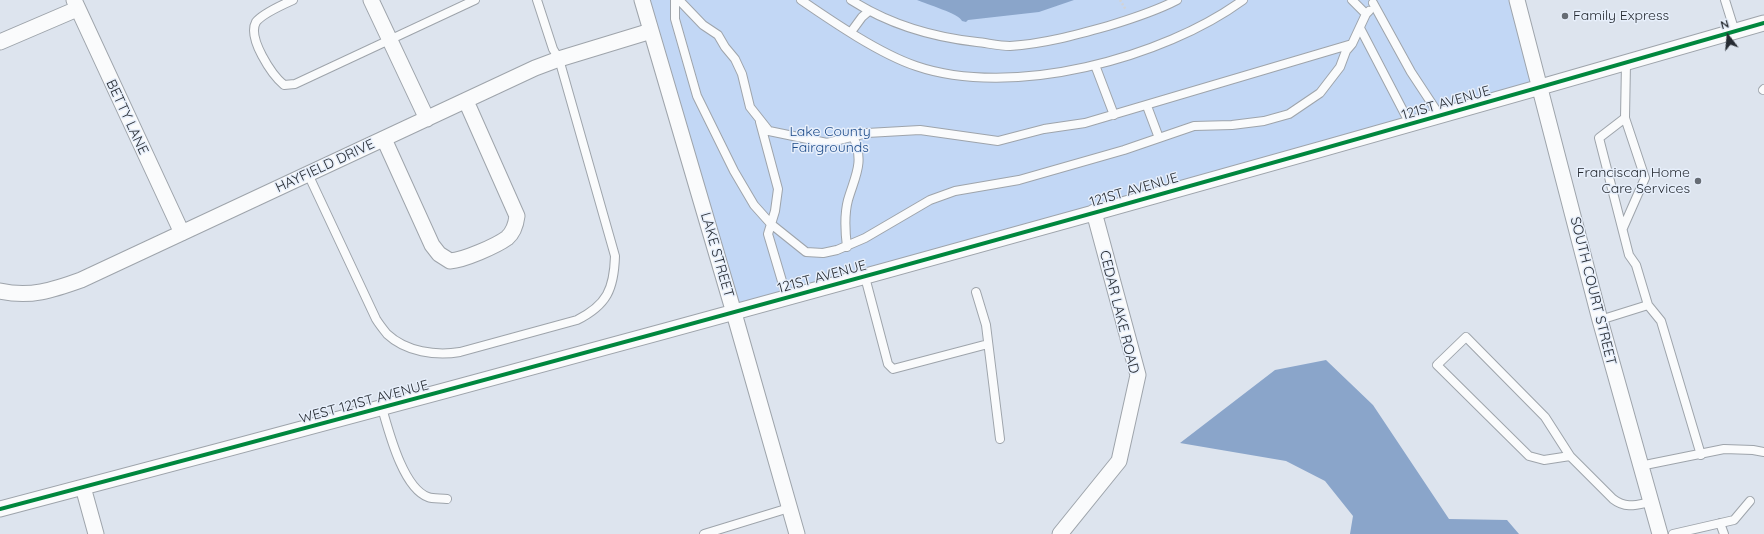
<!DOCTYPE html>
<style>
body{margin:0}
#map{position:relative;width:1764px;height:534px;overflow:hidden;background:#dde4ee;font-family:Quicksand,sans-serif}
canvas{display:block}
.north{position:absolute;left:1708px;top:16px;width:40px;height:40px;-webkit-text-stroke:3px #e7effb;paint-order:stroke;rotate:344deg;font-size:11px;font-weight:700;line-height:16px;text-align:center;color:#262b32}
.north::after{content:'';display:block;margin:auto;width:14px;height:18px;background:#262b32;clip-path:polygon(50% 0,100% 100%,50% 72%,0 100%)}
</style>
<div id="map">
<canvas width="1764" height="534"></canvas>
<div class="north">N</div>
</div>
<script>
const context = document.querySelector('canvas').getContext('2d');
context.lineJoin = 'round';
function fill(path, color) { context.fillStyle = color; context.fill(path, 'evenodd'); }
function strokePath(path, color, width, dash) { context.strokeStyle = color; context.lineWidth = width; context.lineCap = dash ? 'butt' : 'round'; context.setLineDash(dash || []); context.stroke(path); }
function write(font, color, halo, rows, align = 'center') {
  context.font = font + ' Quicksand,sans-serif'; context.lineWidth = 3; context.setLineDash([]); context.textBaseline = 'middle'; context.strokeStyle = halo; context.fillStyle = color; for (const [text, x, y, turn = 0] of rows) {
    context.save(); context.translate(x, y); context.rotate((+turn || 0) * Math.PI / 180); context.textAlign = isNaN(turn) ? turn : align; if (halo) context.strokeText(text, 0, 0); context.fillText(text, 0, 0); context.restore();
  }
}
fill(new Path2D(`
 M 642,0 L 1519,0 L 1543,92 L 734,313 Z`), '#c2d7f5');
fill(new Path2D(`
 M 917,0 L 1074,0 L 1039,12 L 968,20 L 966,22 L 962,21 C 960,14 926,4 917,0 Z
 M 1326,360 L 1373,405 L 1449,519 L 1507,520 L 1519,534 L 1350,534 L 1353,516 L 1325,481 L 1286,461 L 1180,443 L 1275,370 Z`), '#8aa5ca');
const service = new Path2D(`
 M 293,0 C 284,4 262,14 256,22 C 247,38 272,75 284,85 L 295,84 L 475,0
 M 675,0 L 675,19 L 697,96 L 734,171 L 754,205 L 771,224 L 806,252 L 823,253 L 837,250 L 865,238 L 930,200 L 955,191 L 1019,180 L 1124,150 L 1194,126 L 1232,125 L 1264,121 L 1289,114 L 1320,93 L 1340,67 L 1346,51 L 1352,44
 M 679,0 L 703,25 L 718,35 L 725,47 L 735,59 L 742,74 L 750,107 L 769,131 L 827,143 L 867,133 L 920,130 L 998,141 L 1044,129 L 1085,123 L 1352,44 L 1366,14
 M 801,0 C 833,22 880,54 916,66 C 1012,99 1164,58 1243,0
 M 851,0 C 890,25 931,37 977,42 C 987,43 999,46 1010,46 C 1043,44 1076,35 1108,26 C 1131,19 1156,11 1177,0
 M 1352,0 L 1366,14 L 1369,11
 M 1725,0 L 1735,32
 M 1373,3 L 1411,72 L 1440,116
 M 1360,28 L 1410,124
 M 851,32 L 862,17 L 869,11
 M 1095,65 L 1114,115
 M 1763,90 L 1764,89
 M 1147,106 L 1159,138
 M 760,122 L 778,189 L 775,211 L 768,234 L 787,298
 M 308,174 L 376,319 C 379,324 383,329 387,334 C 406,352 436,356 460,352 L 577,320 C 607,305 614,289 615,256 L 559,59 L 553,49 L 537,0
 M 1623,228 L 1645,178 L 1625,118 L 1626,63
 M 847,247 C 845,231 844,215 848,200 C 855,176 865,162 853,136
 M 865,277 L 888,364 L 893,369 L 988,344
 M 976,292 L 986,325 L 1000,439
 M 1648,305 L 1661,321 L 1701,455
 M 1600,320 L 1648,305 L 1636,265 L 1629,255 L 1599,138 L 1625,118
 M 382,408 C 389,432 403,488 428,497 C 433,499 441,498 447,499
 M 1570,456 L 1544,460 L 1529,456 L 1437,365 L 1466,337 L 1545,417 L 1570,456 L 1613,499 C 1626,509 1636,505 1650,502
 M 1640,466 L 1724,449 L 1753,450 L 1764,452
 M 1720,523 L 1724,534
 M 704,534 L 789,508
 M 1673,534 L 1734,520 L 1750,501`);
const minor = new Path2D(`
 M 74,0 L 182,233
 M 371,0 L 427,119
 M 642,0 L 734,313 L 797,534
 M 1517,0 L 1600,320 L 1660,534
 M 0,42 L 77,9
 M 384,139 L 432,245 L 439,254 L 450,261 C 464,260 496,246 507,238 C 514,232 516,224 517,216 L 466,101
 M 0,291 C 30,298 53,290 81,280 L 535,68 L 559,59 L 651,31
 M 83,487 L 96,534
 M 0,509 C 590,354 1178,192 1764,23
 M 1060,534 L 1119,461 L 1138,375 L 1094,212`);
strokePath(service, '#9ea4ab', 10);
strokePath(minor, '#9ea4ab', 17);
strokePath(new Path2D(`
 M 1120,0 L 1126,10`), '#d1d3d6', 2.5, [2, 2]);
strokePath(service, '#fafbfc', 8);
strokePath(minor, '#fafbfc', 15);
strokePath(new Path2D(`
 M 0,509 C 590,354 1178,192 1764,23`), '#00873e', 4);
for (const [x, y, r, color] of [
 [1565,16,4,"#666c74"],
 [1698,181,4,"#666c74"]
]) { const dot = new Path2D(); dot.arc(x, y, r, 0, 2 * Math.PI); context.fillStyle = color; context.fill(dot); strokePath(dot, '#e7effb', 1.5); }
write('14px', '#262b32', '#e7effb', [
 ["Family Express",1573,16],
 ["Franciscan Home",1690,173,"right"],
 ["Care Services",1690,189,"right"]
], 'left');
write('14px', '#262b32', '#e7effb', [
 ["121ST AVENUE",1446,103,-16],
 ["BETTY LANE",127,117,65],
 ["HAYFIELD DRIVE",325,166,-25],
 ["121ST AVENUE",1134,190,-16],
 ["LAKE STREET",717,255,74],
 ["121ST AVENUE",822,277,-15],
 ["SOUTH COURT STREET",1593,291,76],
 ["CEDAR LAKE ROAD",1119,312,76],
 ["WEST 121ST AVENUE",364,402,-15]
]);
write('14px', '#1d4b89', '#e7effb', [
 ["Lake County",830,132],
 ["Fairgrounds",830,148]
]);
</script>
